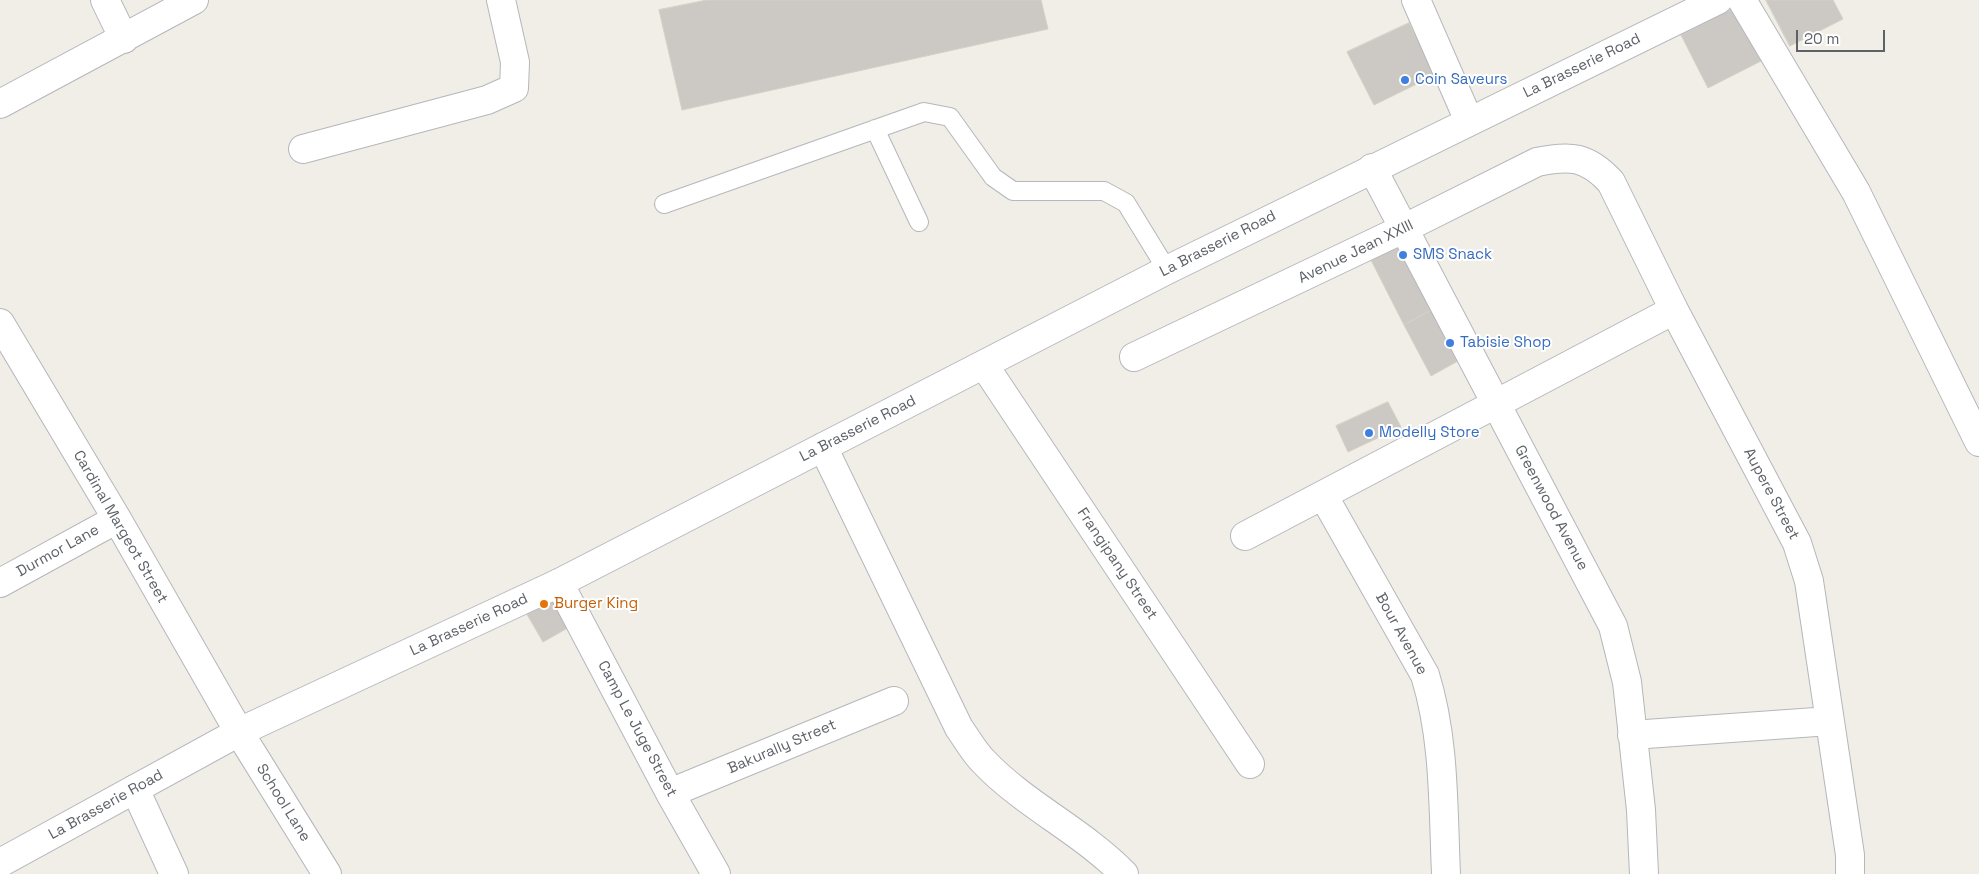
<!DOCTYPE html>
<style>
body{margin:0}
#map{position:relative;width:1979px;height:874px;overflow:hidden;background:#f0eee7;font-family:"Space Grotesk",sans-serif}
canvas{display:block}
.scale{position:absolute;left:1796px;top:30px;width:89px;height:22px;box-sizing:border-box;border:2px solid #5e6267;border-top:0;padding-left:6px;font-size:15px;line-height:18px;white-space:nowrap;color:#5e6267;-webkit-text-stroke:4px #fff;paint-order:stroke}
</style>
<div id="map">
<canvas width="1979" height="874"></canvas>
<div class="scale">20 m</div>
</div>
<script>
const context = document.querySelector('canvas').getContext('2d');
context.lineJoin = 'round';
function fill(path, color) { context.fillStyle = color; context.fill(path, 'evenodd'); }
function strokePath(path, color, width, dash) { context.strokeStyle = color; context.lineWidth = width; context.lineCap = dash ? 'butt' : 'round'; context.setLineDash(dash || []); context.stroke(path); }
function write(font, color, halo, rows, align = 'center') {
  context.font = font + ' "Space Grotesk",sans-serif'; context.lineWidth = 4; context.setLineDash([]); context.textBaseline = 'middle'; context.strokeStyle = halo; context.fillStyle = color; for (const [text, x, y, turn = 0] of rows) {
    context.save(); context.translate(x, y); context.rotate((+turn || 0) * Math.PI / 180); context.textAlign = isNaN(turn) ? turn : align; if (halo) context.strokeText(text, 0, 0); context.fillText(text, 0, 0); context.restore();
  }
}
const building = new Path2D(`
 M 707,0 L 1041,0 L 1048,29 L 682,110 L 659,10 Z
 M 1766,0 L 1833,0 L 1843,19 L 1790,46 Z
 M 1734,8 L 1761,61 L 1708,88 L 1681,35 Z
 M 1409,23 L 1435,75 L 1374,105 L 1347,52 Z
 M 1401,245 L 1436,308 L 1404,325 L 1371,260 Z
 M 1436,308 L 1465,357 L 1431,376 L 1404,325 Z
 M 1388,402 L 1401,427 L 1348,452 L 1336,426 Z
 M 551,587 L 573,625 L 543,642 L 521,604 Z`);
fill(building, '#ccc9c4');
strokePath(building, '#d5d0c5', 1);
const lane = new Path2D(`
 M 875,129 L 919,222
 M 664,204 L 924,112 L 950,117 L 993,177 L 1013,191 L 1104,191 L 1126,203 L 1167,270`);
const street = new Path2D(`
 M 105,0 L 124,39
 M 1416,0 L 1469,121
 M 1742,0 L 1856,192 L 1979,442
 M 0,104 L 194,0
 M 303,149 L 487,100 L 514,88 L 515,62 L 501,0
 M 1372,168 L 1613,626 L 1627,682 L 1641,810 L 1644,874
 M 0,323 L 117,519 L 239,732 L 327,874
 M 1134,357 L 1403,229 L 1537,162 C 1570,155 1587,156 1611,182 L 1674,310 L 1797,543 L 1809,581 L 1850,855 L 1850,874
 M 984,365 L 1250,764
 M 823,447 L 959,728 C 967,739 974,752 984,762 C 1025,805 1082,831 1124,874
 M 1323,495 L 1425,675 C 1445,739 1443,808 1446,874
 M 1245,536 L 1674,310
 M 0,583 L 117,519
 M 559,583 L 670,793 L 716,874
 M 1632,735 L 1830,721
 M 135,789 L 174,874
 M 670,793 L 894,701`);
const secondary = new Path2D(`
 M 0,863 L 239,732 L 559,583 L 1167,270 L 1718,0`);
strokePath(lane, '#b4b7bb', 20);
strokePath(street, '#b4b7bb', 30);
strokePath(secondary, '#b5b9be', 30);
strokePath(lane, '#fff', 18);
strokePath(street, '#fff', 28);
strokePath(secondary, '#fff', 28);
for (const [x, y, r, color] of [
 [1405,80,5,"#3f7fe0"],
 [1403,255,5,"#3f7fe0"],
 [1450,343,5,"#3f7fe0"],
 [1369,433,5,"#3f7fe0"],
 [544,604,5,"#e8710a"]
]) { const dot = new Path2D(); dot.arc(x, y, r, 0, 2 * Math.PI); context.fillStyle = color; context.fill(dot); strokePath(dot, '#fff', 2); }
write('15px', '#5e6267', '#fff', [
 ["La Brasserie Road",1582,66,-26],
 ["La Brasserie Road",1218,244,-27],
 ["Avenue Jean XXIII",1356,252,-26],
 ["La Brasserie Road",858,429,-27],
 ["Aupere Street",1771,494,62],
 ["Greenwood Avenue",1551,508,62],
 ["Cardinal Margeot Street",120,527,60],
 ["Durmor Lane",58,551,-29],
 ["Frangipany Street",1117,564,56],
 ["La Brasserie Road",469,625,-25],
 ["Bour Avenue",1401,634,61],
 ["Camp Le Juge Street",637,729,62],
 ["Bakurally Street",782,747,-23],
 ["School Lane",283,803,58],
 ["La Brasserie Road",106,805,-29]
]);
write('15px', '#366cbe', '#fff', [
 ["Coin Saveurs",1415,80],
 ["SMS Snack",1413,255],
 ["Tabisie Shop",1460,343],
 ["Modelly Store",1379,433]
], 'left');
write('15px', '#c56008', '#fff', [
 ["Burger King",554,604]
], 'left');
</script>
